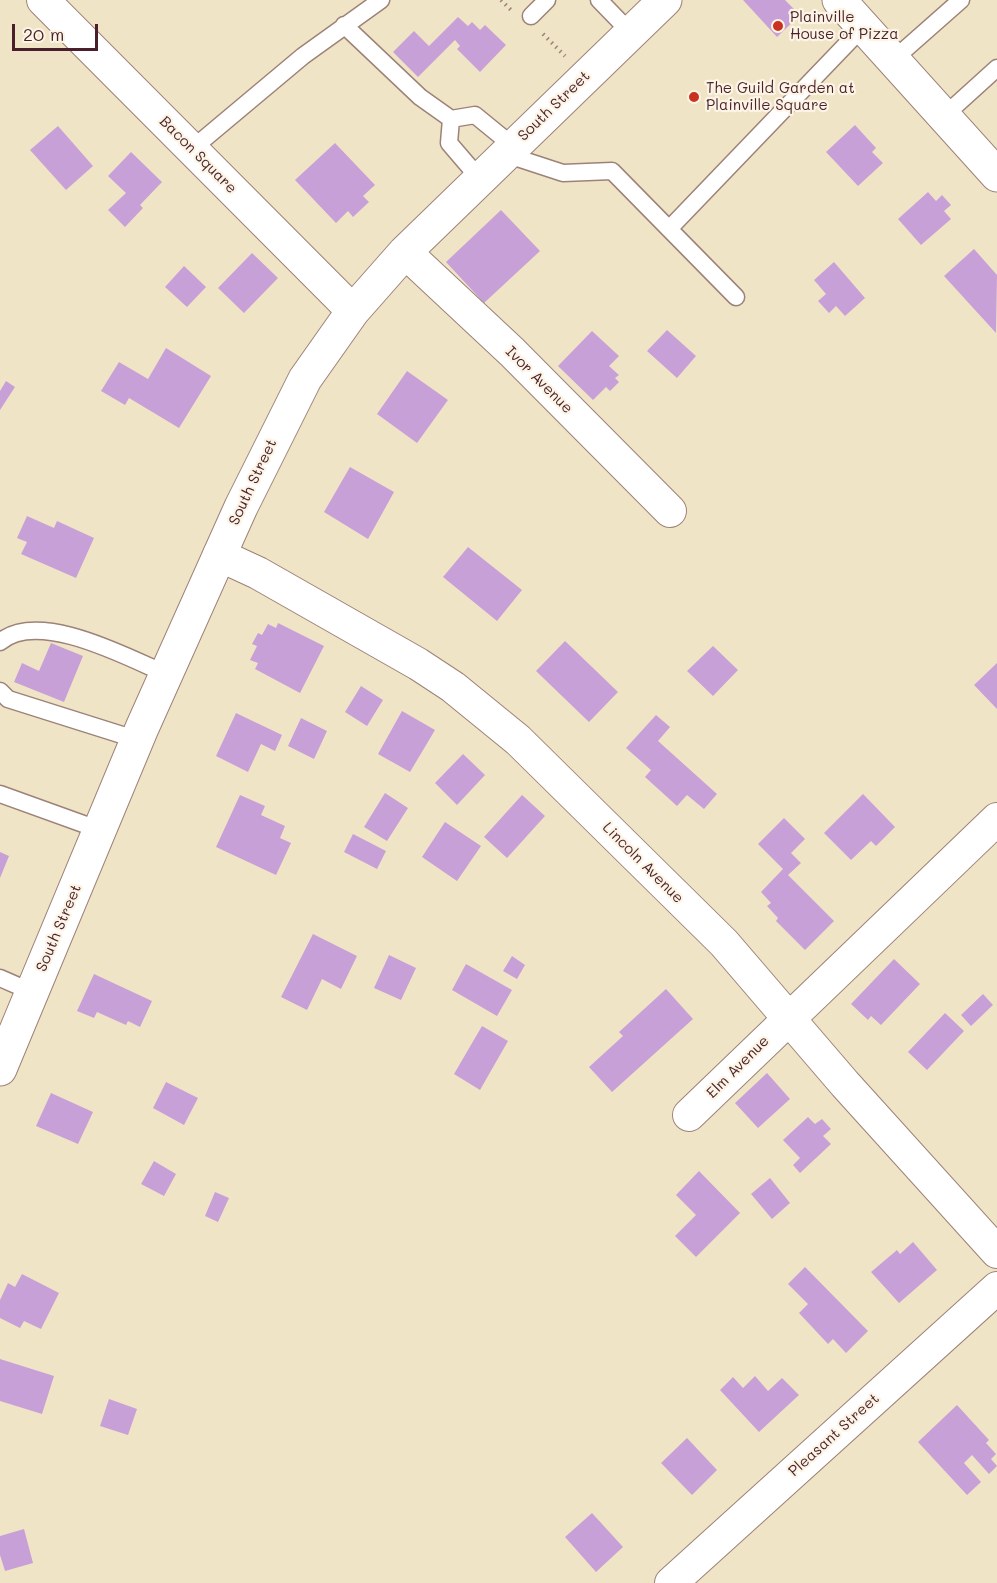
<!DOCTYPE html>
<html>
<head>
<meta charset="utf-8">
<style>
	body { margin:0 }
	#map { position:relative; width:997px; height:1583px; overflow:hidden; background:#f0e4c6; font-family:Mali,sans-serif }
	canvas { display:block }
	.scale { position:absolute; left:12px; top:24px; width:86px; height:27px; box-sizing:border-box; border:3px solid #4a1f2b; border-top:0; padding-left:8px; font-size:18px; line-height:21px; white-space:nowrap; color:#4a1f2b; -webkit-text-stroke:4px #fcf5e5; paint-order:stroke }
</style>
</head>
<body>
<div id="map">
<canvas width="997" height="1583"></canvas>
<div class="scale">20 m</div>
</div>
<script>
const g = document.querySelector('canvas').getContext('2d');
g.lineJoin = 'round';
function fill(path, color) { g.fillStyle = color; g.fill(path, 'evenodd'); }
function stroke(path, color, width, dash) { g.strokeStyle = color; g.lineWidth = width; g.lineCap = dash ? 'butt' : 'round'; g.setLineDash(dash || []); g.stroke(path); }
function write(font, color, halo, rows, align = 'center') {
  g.font = font + ' Mali,sans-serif'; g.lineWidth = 4.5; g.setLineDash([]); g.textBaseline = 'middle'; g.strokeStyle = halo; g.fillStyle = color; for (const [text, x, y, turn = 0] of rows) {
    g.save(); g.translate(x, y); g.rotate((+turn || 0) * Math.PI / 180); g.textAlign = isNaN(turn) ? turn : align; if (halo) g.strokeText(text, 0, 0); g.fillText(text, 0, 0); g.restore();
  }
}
const building = new Path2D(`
	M743,0H785L800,15L777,37Z
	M458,17L468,26L472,22L480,30L485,25L506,45L480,72L457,49L460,46L455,40L418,77L393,52L414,31L429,46Z
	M855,125L876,148L872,152L883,163L858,186L826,152Z
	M58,126L93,166L66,190L30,150Z
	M335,143L375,185L363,196L369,202L353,217L348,211L336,223L295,180Z
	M131,152L162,182L140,205L143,208L125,227L108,210L126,193L108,176Z
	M928,192L936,201L942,195L951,205L944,211L951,219L921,245L898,219Z
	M501,210L540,251L484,303L446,262Z
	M974,249L997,275L996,333L944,276Z
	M252,253L278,278L244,313L218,288Z
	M834,262L865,298L845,316L836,306L829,313L818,301L826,294L814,280Z
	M184,266L206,287L187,307L165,287Z
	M667,330L696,356L677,378L647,351Z
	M592,331L619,356L609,366L619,375L615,378L619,382L610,391L606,387L593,400L558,366Z
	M166,348L211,376L179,428L129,398L125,405L101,391L119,362L148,379Z
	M407,371L448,400L417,443L377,414Z
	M6,381L15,387L0,410V391Z
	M350,467L394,492L368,539L324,512Z
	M27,516L54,528L57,521L94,538L76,578L21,554L27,542L17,538Z
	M468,547L522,590L497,621L443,577Z
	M278,623L324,646L300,693L255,669L258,663L250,660L257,646L252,644L258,633L262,635L268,624L276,628Z
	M565,641L618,692L589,722L536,671Z
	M51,643L83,656L64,702L14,682L22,663L39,671Z
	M713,646L738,670L713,696L687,671Z
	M997,663V709L974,685Z
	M361,686L383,700L367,726L345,712Z
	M402,711L435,730L410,772L378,754Z
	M236,713L282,735L275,751L261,744L248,772L216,756Z
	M656,715L670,727L658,741L717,794L704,809L687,795L677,806L645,777L651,770L626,748Z
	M301,718L327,731L314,759L288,746Z
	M463,754L485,775L457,805L435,783Z
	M385,793L408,808L387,841L364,827Z
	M863,794L895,827L876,846L871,841L851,860L824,833Z
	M240,795L265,806L261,815L285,826L280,838L291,843L276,875L216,847Z
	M522,795L545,816L507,858L484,837Z
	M784,818L805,839L791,853L801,863L788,875L834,921L805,950L776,921L778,918L767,906L771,903L761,892L783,869L758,844Z
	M445,822L481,846L457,881L422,857Z
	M353,834L386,851L377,869L344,852Z
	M0,852L9,856L0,878Z
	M313,934L357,956L341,989L322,979L307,1010L281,997Z
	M389,955L416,968L401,1000L374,988Z
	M512,956L525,965L517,979L503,971Z
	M894,959L920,984L881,1025L871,1016L868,1020L851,1004Z
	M466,964L512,990L497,1016L452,990Z
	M94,974L152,1001L140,1027L128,1021L126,1025L97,1012L94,1018L77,1011Z
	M666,989L693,1019L612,1092L589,1067L623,1036L619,1032Z
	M983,994L993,1005L971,1026L961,1015Z
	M945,1013L964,1031L927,1070L908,1052Z
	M482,1026L508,1041L480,1090L454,1074Z
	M767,1073L790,1099L758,1128L735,1103Z
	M166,1082L198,1098L184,1125L153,1108Z
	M51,1093L93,1112L78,1144L36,1126Z
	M808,1117L815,1124L822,1119L831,1129L823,1136L831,1144L800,1173L793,1165L800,1158L783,1140Z
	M154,1161L176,1174L164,1196L141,1184Z
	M699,1171L740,1213L696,1257L675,1236L696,1215L676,1195Z
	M770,1178L790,1203L772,1219L751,1194Z
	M215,1192L229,1198L218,1222L205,1216Z
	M913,1242L937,1270L899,1303L871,1272L897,1250L900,1254Z
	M805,1267L868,1331L846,1353L833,1339L828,1344L799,1313L808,1304L788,1284Z
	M22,1274L59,1293L41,1329L24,1321L20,1328L0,1318V1300L8,1283L15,1287Z
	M0,1359L54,1376L42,1414L0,1401Z
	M755,1376L768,1391L782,1378L799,1395L759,1432L720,1390L733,1377L743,1388Z
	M109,1399L137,1409L128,1435L100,1426Z
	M957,1405L989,1440L986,1443L996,1454L991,1459L997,1466L989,1474L972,1455L964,1463L981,1482L967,1495L918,1442Z
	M687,1438L717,1470L692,1495L661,1463Z
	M592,1513L623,1547L596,1572L565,1537Z
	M24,1529L33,1563L5,1571L0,1555V1536Z`);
const path = new Path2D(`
	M501,0L511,10
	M543,34L565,56`);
const lane = new Path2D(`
	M599,0L631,33
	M531,16L547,0
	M344,25L420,97L451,119L475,115L513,146
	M893,60L961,0
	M944,116L997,68
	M451,119L449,143L479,178
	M192,149L303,56L381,0
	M505,154L563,173L612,171L736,297
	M669,229L863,27
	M0,642C38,609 127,657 166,674
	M0,691L8,699L138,740
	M0,794L100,830
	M0,978L32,992`);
const street = new Path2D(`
	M43,0L353,311
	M405,252L512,352L670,511
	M219,555L258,573L418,664L453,687L518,740L724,943L845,1084L997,1252
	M689,1115L997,819
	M671,1583L997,1288`);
const secondary = new Path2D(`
	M839,0L997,175
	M0,1069L142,728L241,507L305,379L353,311L405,252L665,0`);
const markers = [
	[778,26,6,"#c8321e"],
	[694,97,6,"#c8321e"]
];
const poiNames = [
	["Plainville",790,17],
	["House of Pizza",790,34],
	["The Guild Garden at",706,88],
	["Plainville Square",706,105]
];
const streetNames = [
	["South Street",554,106,-44],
	["Bacon Square",198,155,45],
	["Ivor Avenue",539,380,45],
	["South Street",253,482,-65],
	["Lincoln Avenue",643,863,45],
	["South Street",59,928,-67],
	["Elm Avenue",738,1067,-45],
	["Pleasant Street",834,1435,-42]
];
fill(building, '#c8a0d8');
stroke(lane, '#9d8278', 19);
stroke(street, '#9d8278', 34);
stroke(secondary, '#9d8278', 35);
stroke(path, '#9d8278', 4, [1.5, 4.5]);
stroke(lane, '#fff', 16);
stroke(street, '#fff', 32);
stroke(secondary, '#fff', 33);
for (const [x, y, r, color] of markers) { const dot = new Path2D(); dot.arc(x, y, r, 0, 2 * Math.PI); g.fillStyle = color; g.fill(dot); stroke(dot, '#fcf5e5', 2); }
write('15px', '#4a1f2b', '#fcf5e5', poiNames, 'left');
write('15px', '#4a1f2b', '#fcf5e5', streetNames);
</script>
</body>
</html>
